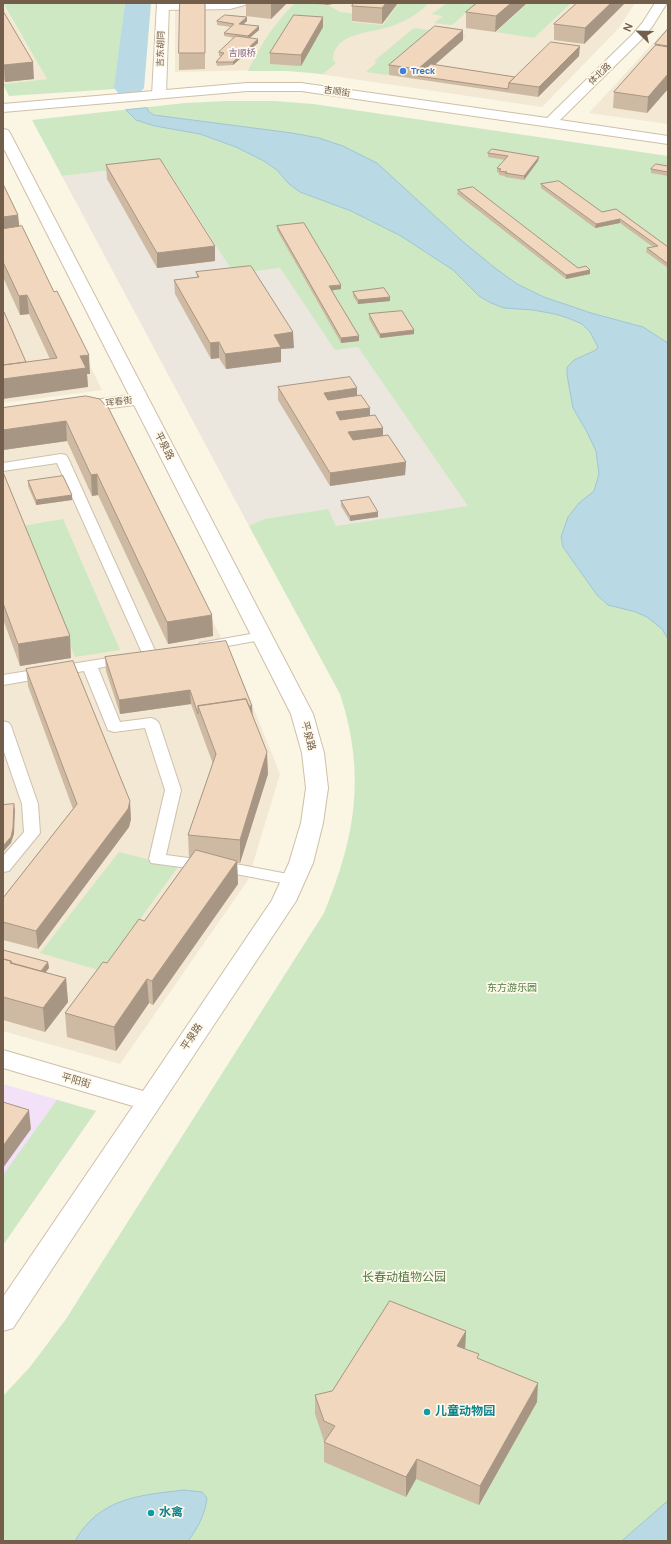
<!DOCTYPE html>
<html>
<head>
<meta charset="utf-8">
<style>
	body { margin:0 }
	#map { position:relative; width:671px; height:1544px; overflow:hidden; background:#fbf5e4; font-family:Manrope,sans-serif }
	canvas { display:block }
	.frame { position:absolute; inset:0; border:4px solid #735e4b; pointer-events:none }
	.north { position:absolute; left:619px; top:12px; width:40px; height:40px; -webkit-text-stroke:3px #fef9ea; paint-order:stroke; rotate:293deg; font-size:11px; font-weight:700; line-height:16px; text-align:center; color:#735e4b }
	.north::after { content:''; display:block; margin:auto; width:14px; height:18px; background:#735e4b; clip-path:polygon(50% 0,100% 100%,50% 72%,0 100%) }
</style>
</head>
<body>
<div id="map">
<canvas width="671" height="1544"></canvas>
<div class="frame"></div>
<div class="north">N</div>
</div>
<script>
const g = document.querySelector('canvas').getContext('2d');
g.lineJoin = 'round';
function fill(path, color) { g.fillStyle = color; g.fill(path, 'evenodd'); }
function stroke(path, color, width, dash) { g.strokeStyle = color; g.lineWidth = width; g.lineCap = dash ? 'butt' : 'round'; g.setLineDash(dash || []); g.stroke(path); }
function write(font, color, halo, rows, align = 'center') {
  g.font = font + ' Manrope,"Noto Sans SC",sans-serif'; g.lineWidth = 3.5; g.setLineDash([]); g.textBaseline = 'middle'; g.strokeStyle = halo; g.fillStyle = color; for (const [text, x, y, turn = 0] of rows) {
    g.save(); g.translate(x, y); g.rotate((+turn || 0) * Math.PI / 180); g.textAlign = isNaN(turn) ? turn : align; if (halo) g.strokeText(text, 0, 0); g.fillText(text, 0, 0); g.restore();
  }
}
const residential = new Path2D(`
	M175,3H635L619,28L542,107L306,72L262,70L175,72Z
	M3,4L47,79L3,84Z
	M668,27V124L589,113Z
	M3,188L102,390L3,403Z
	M107,411L241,677L280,774L248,880L120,1064L3,1031V426Z`);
const industrial = new Path2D(`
	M164,164L234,274L280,268L335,349L358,346L469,506L256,539L62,176Z`);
const education = new Path2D(`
	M3,1084L96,1111L3,1245Z`);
const green = new Path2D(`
	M3,3H125L115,89L9,96L3,84L47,79Z
	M295,3H314L313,4L328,5L340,12L357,14L351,22L383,25L399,3H428C420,14 402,23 389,27C370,33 333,33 333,60L336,63L323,74L288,71H248C262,43 273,25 295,3Z
	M447,3H477L452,25L434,23L443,16L432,14Z
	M528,3H571L534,38L496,32Z
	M414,28L466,35L461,39L433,35L387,75L366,72L377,62L374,61Z
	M226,101H275L313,104L668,156V1541H3V1396L30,1367L66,1319L324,913C356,836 366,774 340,694L249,526L265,519L328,509L336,526L468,506L358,347L335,350L280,268L234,274L164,164L62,176L32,120L185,103Z
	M63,519L120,650L75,657L22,526Z
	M119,852L178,867L102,971L40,953Z
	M57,1100L96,1111L3,1245V1175Z`);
const water = new Path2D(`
	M147,108L149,112L154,115L292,133L319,138L343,146L377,163L461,240L495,268L517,284L544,297L591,313L643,327L668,343V639L662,629L647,617L636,612L608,605L597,595L563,547L561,537L568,517L579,503L594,491L599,474L596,451L587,432L573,408L567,375V367L574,360L596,350L598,347L590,332L582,324L568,318L555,314L533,310L504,308L491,303L479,296L453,270L401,236L351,211L300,192L289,184L277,170L264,161L236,147L200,134L155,126L136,120L126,110Z
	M184,1490L202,1492L207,1498C205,1514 198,1528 188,1541H75C99,1498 140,1495 184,1490Z
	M668,1501V1541H622Z`);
const river = new Path2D(`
	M125,3H151L144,88L139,94L129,97L119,94L114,88Z`);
const lane = new Path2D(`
	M246,3L245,5L230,9L162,10L158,7L162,4Z
	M61,454L66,455L68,458L157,655L155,658L150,659L145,658L143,655L57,463L3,471V463Z
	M262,632L267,633L269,636L267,639L205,650L200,649L198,646L200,643L205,642Z
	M127,655L132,656L134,659L132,662L98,668L120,722L151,718L156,720L159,723L181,790L166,855L241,865L293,875L299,876L301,880L299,884L293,885L241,875L151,863L149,859L165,790L145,728L114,732L108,730L84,671L3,685V675Z
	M3,721L9,723L11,726L38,804L40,833L9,871L3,872V856L24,832L22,804L3,749Z`);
const street = new Path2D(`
	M157,3H169L166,95L164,98H154L152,95Z`);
const secondary = new Path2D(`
	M655,3H667L652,27L641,40L560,120L668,136V144L301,91H247L3,112V104L247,83H301L547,118L633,34L643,22Z
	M3,129L8,130L10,133L313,714L324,753L328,788L323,823L313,863L296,901L13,1328L3,1331V1297L133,1106L3,1068V1050L143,1091L272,900L289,863L301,823L306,788L302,753L291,714L134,405L74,413L68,412L65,408L68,404L74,403L129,395L3,147Z`);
const wall = new Path2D(`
	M246,3H287L271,19L246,16Z
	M314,3H339L326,5L314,4Z
	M398,3L382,24L352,21V6Z
	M477,3H527L495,32L466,28V12Z
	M577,3H625L584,44L554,40V24Z
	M3,11L34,79L5,82L3,77Z
	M205,17V69L179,70V53Z
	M247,17V21L243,25L259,30L250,38L258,43L233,65L217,66L216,62L221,56H219V52L235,38L224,36V33L231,27L217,25V21Z
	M323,17V27L301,66L270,64V53Z
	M668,29V89L647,113L613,108L614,92L655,46V44Z
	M463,40L434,65L515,77L579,56L538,97L389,75V65Z
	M488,153L539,157L538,161L524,180L505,177V176L499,175V173L497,172V168L505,160L488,157Z
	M106,165L215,246V261L157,268L107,179Z
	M668,166V176L651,173V169Z
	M3,184L18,215L19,227L90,374H87L88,387L26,362L50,359L29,314L20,315L3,277Z
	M541,184L602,212L616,209L668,247V268L646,252L647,248L653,247L620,223L595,228L541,188Z
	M458,190L578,268L590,274L566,279L457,194Z
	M277,226L341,289L332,290L359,341L341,343L277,230Z
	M196,272L294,348L281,349V362L226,369L219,358L211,359L175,294L174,280L197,277Z
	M353,292L390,301L358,304L353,296Z
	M369,314L414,330V334L380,338L369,319Z
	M278,387L357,388V396L370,416L383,435L406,462L405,475L330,486L278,400Z
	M86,396L212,615L213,636L168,644L98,495L92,496L67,441L3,450V408Z
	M3,472L71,658L20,666L3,619Z
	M28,481L72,495V500L36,505L28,486Z
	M341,501L378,517L350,521L341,506Z
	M105,657L253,715L268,774L240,863H237L238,884L153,1005L149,1003L116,1051L67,1037L65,1013L107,963L144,921L190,858H189L188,835L213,764L191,704L120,714L106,671Z
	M26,669L131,819L129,827L38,949L3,940V898L73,809L28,686Z
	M3,950L48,962L49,968L45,972L66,978L68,1002L45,1032L3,1020Z
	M466,1331L465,1349L537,1402L479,1505L416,1479L406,1497L324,1462V1442H325L324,1441L315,1414V1395L332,1391Z`);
const shadedWall = new Path2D(`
	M271,3H287L271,19Z
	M326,3H339L326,5Z
	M386,3H398L382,24V8Z
	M511,3H527L495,32L496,16Z
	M611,3H625L584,44L585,28Z
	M247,17V21L239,28V24Z
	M323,17V27L301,66V55Z
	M259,26V30L248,39V36Z
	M463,30V40L422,76H418V80V69Z
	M258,39V43L233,65V62Z
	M580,46L579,56L538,97L539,87Z
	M33,62L34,79L5,82L4,65Z
	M668,74V89L647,113L648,97Z
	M539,157L538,161L524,180V176Z
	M18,215L20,234L3,236V217Z
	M620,219V223L595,228L596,224Z
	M215,246V261L157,268V253Z
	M590,270V274L566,279V275Z
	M341,285V289L329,291V286Z
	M27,295L29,314L20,315L19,296Z
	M390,297V301L358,304V300Z
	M414,330V334L380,338V334Z
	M293,332L294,348L281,349V362L226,369L225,354L274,335Z
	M359,336V341L341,343V338Z
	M219,342V358L211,359L210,343Z
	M89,355L90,374H87L88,387L3,399V379L80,356Z
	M357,388V401L324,406V393Z
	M370,408V420L336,425V412Z
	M66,421L67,441L3,450V430Z
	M383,428V440L348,445V432Z
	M406,462L405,475L330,486V473Z
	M97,474L98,495L92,496L91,475Z
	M72,495V500L36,505V500Z
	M378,512V517L350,521V516Z
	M212,615L213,636L168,644L167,622Z
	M70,636L71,658L20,666L18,644Z
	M190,690L191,704L120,714L119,700Z
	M252,706L253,720L201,713Z
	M267,752L268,774L240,863V840Z
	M130,801L131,819L129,827L38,949L36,931Z
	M14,804L15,810L14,834L11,843L3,852V846Z
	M237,861L238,884L153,1005L152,981Z
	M48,962L49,968L33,988V983Z
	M66,978L68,1002L45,1032L43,1008Z
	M147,979L149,1003L116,1051L114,1027Z
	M29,1110L31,1129L3,1168V1146Z
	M466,1331L465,1351L457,1346Z
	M538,1383L537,1402L479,1505L480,1486Z
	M417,1459L416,1479L406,1497V1477Z`);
const building = new Path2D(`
	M180,3H205V53H179Z
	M354,3H386L382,8L352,6Z
	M477,3H511L496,16L466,12Z
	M577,3H611L585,28L554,24Z
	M3,11L33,62L4,65L3,63Z
	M225,15L247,17L239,24L259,26L248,36L224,33L234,24L217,21Z
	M294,15L323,17L301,55L270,53Z
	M435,26L463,30L418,69L389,65Z
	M668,29V46L655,44Z
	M236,36L258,39L233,62H216L224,53L219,52Z
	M551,42L580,46L539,87L509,83Z
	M656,45L668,47V74L648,97L614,92Z
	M431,64L515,77L509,83L508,89L418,76Z
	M492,149L539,157L524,176L505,173L507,172L499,171L501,169L497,168L508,156L488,153Z
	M160,159L215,246L157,253L106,165Z
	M656,164L668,166V172L651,169Z
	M559,181L602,212L616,209L668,247V264L647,248L658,246L620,219L596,224L541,184Z
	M3,184L18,215L3,217Z
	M473,187L578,268L586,266L590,270L566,275L458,190Z
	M304,223L341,285L329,286L359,336L341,338L277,226Z
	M22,226L54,292L57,291L89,355L80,356L86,368L3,379V365L57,358L27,295L19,296L3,262V229Z
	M251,266L293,332L274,335L281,347L225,354L219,342L210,343L174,280L199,277L196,272Z
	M384,288L390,297L358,300L353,292Z
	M402,311L414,330L380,334L369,314Z
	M3,312H4L26,362L3,365Z
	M350,377L357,388L324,393L328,400L361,395L370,408L336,412L340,420L375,415L383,428L348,432L353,440L388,435L406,462L330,473L278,387Z
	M86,396L100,399L105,405H107L212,615L167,622L97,474L91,475L66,421L3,430V408Z
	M3,472L70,636L18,644L3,603Z
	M63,476L72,495L36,500L28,481Z
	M369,497L378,512L350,516L341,501Z
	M226,641L252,706H249L246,699L198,706V714L190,690L119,700L105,657Z
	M73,661L130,801L128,809L36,931L3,922V898L77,804L26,669Z
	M246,699L267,752L240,840L188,835L216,754L198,706Z
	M14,804L13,828L11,837L3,846V805Z
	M196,850L237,861L152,981L147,979L114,1027L65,1013L103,962L107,963L139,919L144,921Z
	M3,950L48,962L41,971L12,963L11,961L3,959Z
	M3,959L11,961L10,963L66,978L43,1008L3,997Z
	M3,1102L29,1110L3,1146Z
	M390,1301L466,1331L457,1346L479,1354L477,1358L538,1383L480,1486L417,1459L406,1477L324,1442L335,1426L324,1421L315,1395L332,1391Z`);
const markers = [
	[403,71,4,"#3f7fe0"],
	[427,1412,4,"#0f9aa8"],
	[151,1513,4,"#0f9aa8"]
];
const farStreetnames = [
	["吉东胡同",161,49,-88],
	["体北路",600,74,-44],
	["吉顺街",337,92,8],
	["珲春街",119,402,-7]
];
const farNeighbourhoodnames = [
	["吉顺桥",242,53]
];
const farShopnames = [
	["Treck",411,71]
];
const streetNames = [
	["平泉路",164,446,63],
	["平泉路",308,736,75],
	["平泉路",192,1037,-56],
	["平阳街",76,1081,16]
];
const parkNames = [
	["东方游乐园",512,988]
];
const nearParknames = [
	["长春动植物公园",404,1278]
];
const nearCulturenames = [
	["儿童动物园",435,1412],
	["水禽",159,1513]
];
fill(residential, '#f3e8d3');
fill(industrial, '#ebe6de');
fill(education, '#f2e1f7');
fill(green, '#cee8c3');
fill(water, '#b9d9e4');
stroke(water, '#a0c6d5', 1);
fill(river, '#b9d9e4');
stroke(lane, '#cec0ae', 2);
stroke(street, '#cec0ae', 2);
stroke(secondary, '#cfbfa9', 2);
fill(lane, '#fff');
fill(street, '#fff');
fill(secondary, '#fff');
fill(wall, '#ceb9a3');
fill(shadedWall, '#a89684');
fill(building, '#f0d7bd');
stroke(building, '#a89684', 1);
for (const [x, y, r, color] of markers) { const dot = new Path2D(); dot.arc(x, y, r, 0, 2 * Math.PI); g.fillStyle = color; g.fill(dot); stroke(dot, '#fef9ea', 1.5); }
write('9px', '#735e4b', '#fef9ea', farStreetnames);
write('9px', '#86628f', '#fef9ea', farNeighbourhoodnames);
write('bold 9px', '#366cbe', '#fef9ea', farShopnames, 'left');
write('10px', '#735e4b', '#fef9ea', streetNames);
write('10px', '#507e46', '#fef9ea', parkNames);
write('12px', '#507e46', '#fef9ea', nearParknames);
write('bold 12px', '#0d838f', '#fef9ea', nearCulturenames, 'left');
</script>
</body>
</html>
